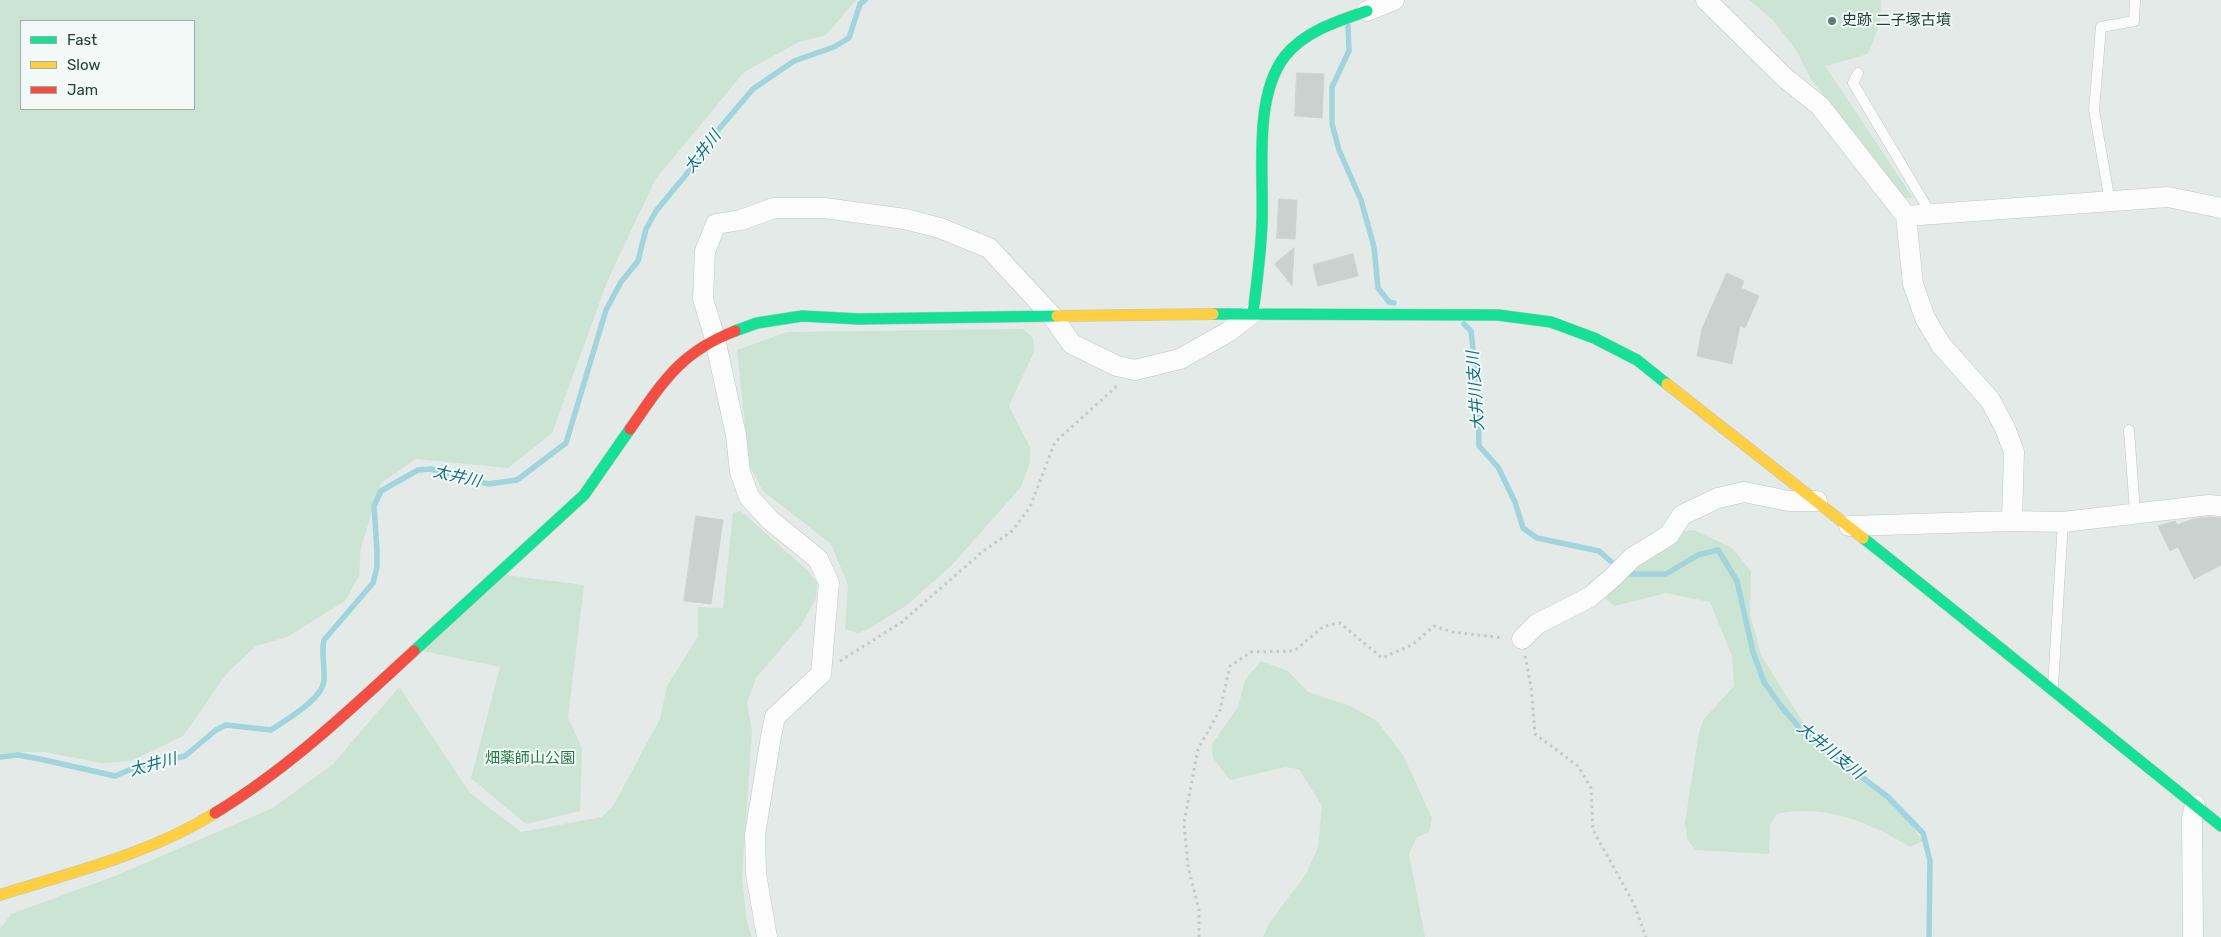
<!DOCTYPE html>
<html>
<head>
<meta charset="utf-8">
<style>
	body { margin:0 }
	#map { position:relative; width:2221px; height:937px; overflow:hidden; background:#e4eae7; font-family:Rubik,sans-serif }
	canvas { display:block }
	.legend { position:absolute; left:20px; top:20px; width:175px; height:90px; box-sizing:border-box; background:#f2f9f6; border:1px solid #9eafaa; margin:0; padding:6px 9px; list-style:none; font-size:15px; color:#204037 }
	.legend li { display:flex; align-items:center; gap:10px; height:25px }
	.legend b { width:25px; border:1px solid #9eafaa }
</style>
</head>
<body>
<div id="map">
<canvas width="2221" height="937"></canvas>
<ul class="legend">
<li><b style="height:6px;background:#16e098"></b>Fast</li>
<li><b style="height:6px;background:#ffcf43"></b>Slow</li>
<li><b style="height:6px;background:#f24e42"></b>Jam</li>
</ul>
</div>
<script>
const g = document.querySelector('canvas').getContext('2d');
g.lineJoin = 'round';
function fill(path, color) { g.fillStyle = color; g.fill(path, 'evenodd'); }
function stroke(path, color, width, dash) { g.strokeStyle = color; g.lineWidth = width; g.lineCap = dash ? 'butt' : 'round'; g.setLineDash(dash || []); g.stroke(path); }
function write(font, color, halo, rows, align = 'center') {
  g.font = font + ' Rubik,"Noto Sans JP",sans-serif'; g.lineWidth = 4; g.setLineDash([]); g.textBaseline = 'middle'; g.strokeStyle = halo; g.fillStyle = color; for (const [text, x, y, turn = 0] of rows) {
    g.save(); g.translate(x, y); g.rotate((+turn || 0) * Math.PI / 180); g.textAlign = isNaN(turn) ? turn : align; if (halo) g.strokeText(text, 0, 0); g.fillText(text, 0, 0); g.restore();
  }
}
const green = new Path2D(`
	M0,0H856L826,35L799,42L744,72L655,180L607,282L552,433L508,468L416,459L381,483L361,547L359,576L345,601L287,637L256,646L227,673L183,736L131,761L101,763L45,752L0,753ZM21,21H194V109H21Z
	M1749,0H1881L1880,23L1868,54L1825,66L1913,198H1903L1811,79L1796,50L1773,20Z
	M1023,329L1033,338L1034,352L1009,406L1030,447V462L1021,487L951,566L907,605L872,627L859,633L845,629L848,585L831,544L763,491L749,465L737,350L787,332Z
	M741,511L809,572L817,583L816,598L802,624L756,678L747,703L752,731L742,877L747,923L752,937H0V929L11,914L115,876L273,808L333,764L399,687L470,793L521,832L602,817L613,806L660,719L667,686L698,637V607L723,608L733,513Z
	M1694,530L1732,548L1751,571L1750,614L1761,655L1817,745L1890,795L1923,841L1910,847C1872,823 1823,803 1777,814L1770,825L1769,854L1696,850L1687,839L1685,823L1699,732L1704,719L1734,686L1732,656L1710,602L1666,593L1614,606L1604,597L1666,534Z
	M506,575L584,585L568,718L582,748L580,811L526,824L471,778L500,667L423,651Z
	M1261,661L1288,671L1308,692L1350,706L1377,721L1403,755L1432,818L1429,832L1417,837L1409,854L1425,937H1263L1270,922L1306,874L1318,848L1322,806L1299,769L1285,767L1230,780L1213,758L1212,744L1238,707L1245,680Z`);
const stream = new Path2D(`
	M1348,26L1349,51L1332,87V124L1339,150L1361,200L1374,247L1378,288L1389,302L1394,303
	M1464,324L1471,331L1478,393L1479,446L1498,467L1515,502L1523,528L1537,538L1599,551L1625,574H1666L1698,555L1718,550L1737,581L1753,652L1764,682L1781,706L1803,732L1888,797L1923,833L1930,861L1929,937
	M0,757L18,755L40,759L115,776L136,767L185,756L216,730L226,725L271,730C286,720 323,699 324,680C325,666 321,653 324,640L373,583L377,567V551L374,506L381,491L418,470L431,469L488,484L517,480L566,443L606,310L621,282L638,261L646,229L656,211L694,165L713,136L753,89L794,61L834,47L849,38L860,4L865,0`);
const building = new Path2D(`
	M1297,73L1324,74L1322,118L1295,116Z
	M1279,199L1297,200L1295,239L1277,238Z
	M1294,248L1292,286L1275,264Z
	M1353,254L1358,276L1318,286L1313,265Z
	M1727,273L1744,281L1741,288L1759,296L1745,328L1740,326L1732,364L1697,356L1702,329Z
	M696,516L723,520L711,604L684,601Z
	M2209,517L2221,518V565L2194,579L2178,547L2170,551L2158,526L2175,521L2177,525L2193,519Z`);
const path = new Path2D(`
	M1525,656L1531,687L1535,734L1578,766L1591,788L1593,830L1634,904L1646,937
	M840,661L902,622L982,552L1012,531L1030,507L1055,442L1118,385
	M1199,937V910L1188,866L1184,823L1198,749L1220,710L1230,666L1251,652L1294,651L1324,626L1340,623L1382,658L1412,645L1434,626L1453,632L1503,638`);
const lane = new Path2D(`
	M1858,73L1853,83L1931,214
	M2110,202L2094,110L2101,27L2134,21L2135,0
	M2129,430L2135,512
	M2053,686L2063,522`);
const street = new Path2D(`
	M1706,0L1784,77L1820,106L1906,216L1913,284L1925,318L1941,345L1990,400L2005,428L2014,452L2012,521
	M1367,11L1394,0
	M1906,216L2168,197L2221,208
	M1849,526L2012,521L2063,522L2209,505L2221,506
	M1522,639L1537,624L1590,597L1612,578L1632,558L1669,535L1682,515L1718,498L1744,492L1789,501H1817
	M767,937L756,874L755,835L771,736L775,717L821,674L829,583L818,559L770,520L749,497L740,472L736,435L715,339L703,299L705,251L716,224L741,220L774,208H824L905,219L940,228L989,248L1052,316L1072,344L1117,366L1135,370L1180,359L1228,332L1253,313
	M2193,937L2192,818L2195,805`);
const fast = new Path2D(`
	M1253,313C1257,283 1261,253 1262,222C1264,173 1253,97 1285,56C1305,31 1338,21 1367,11
	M1213,314L1498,315L1551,322L1594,338L1637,360L1667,384
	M735,331L757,323L802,316L859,319L1057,316
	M1863,538C1983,633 2101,730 2221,826
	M414,651L584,495L630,429`);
const slow = new Path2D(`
	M1057,316L1213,314
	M1667,384L1863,538
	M0,895C73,872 150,854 215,813`);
const jam = new Path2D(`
	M630,429C663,382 679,353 735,331
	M215,813C289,768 351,709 414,651`);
const markers = [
	[1832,21,5,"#657c75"]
];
const poiNames = [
	["史跡 二子塚古墳",1842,21]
];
const parkNames = [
	["畑薬師山公園",530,759]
];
const waterNames = [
	["太井川",703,152,-52],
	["大井川支川",1476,391,-94],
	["太井川",457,477,13],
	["大井川支川",1830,751,39],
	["太井川",153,765,-15]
];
fill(green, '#cce4d3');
stroke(stream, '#a1d4dc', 5.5);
fill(building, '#cbd1cf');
stroke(building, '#cdd3d0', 1);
stroke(lane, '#c1c7c4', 11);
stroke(street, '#c1c7c4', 21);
stroke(fast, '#c0c8c5', 12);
stroke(slow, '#c0c8c5', 12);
stroke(jam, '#c0c8c5', 12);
stroke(path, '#c1cac7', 3, [2.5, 4]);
stroke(lane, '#fbfcfb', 10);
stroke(street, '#fbfcfb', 20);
stroke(fast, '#16e098', 11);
stroke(slow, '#ffcf43', 11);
stroke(jam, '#f24e42', 11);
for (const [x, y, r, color] of markers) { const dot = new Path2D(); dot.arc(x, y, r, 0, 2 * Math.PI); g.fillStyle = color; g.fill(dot); stroke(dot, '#f2f9f6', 2); }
write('15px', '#204037', '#f2f9f6', poiNames, 'left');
write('15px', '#267a46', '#f2f9f6', parkNames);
write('italic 16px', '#147081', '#f2f9f6', waterNames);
</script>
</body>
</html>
